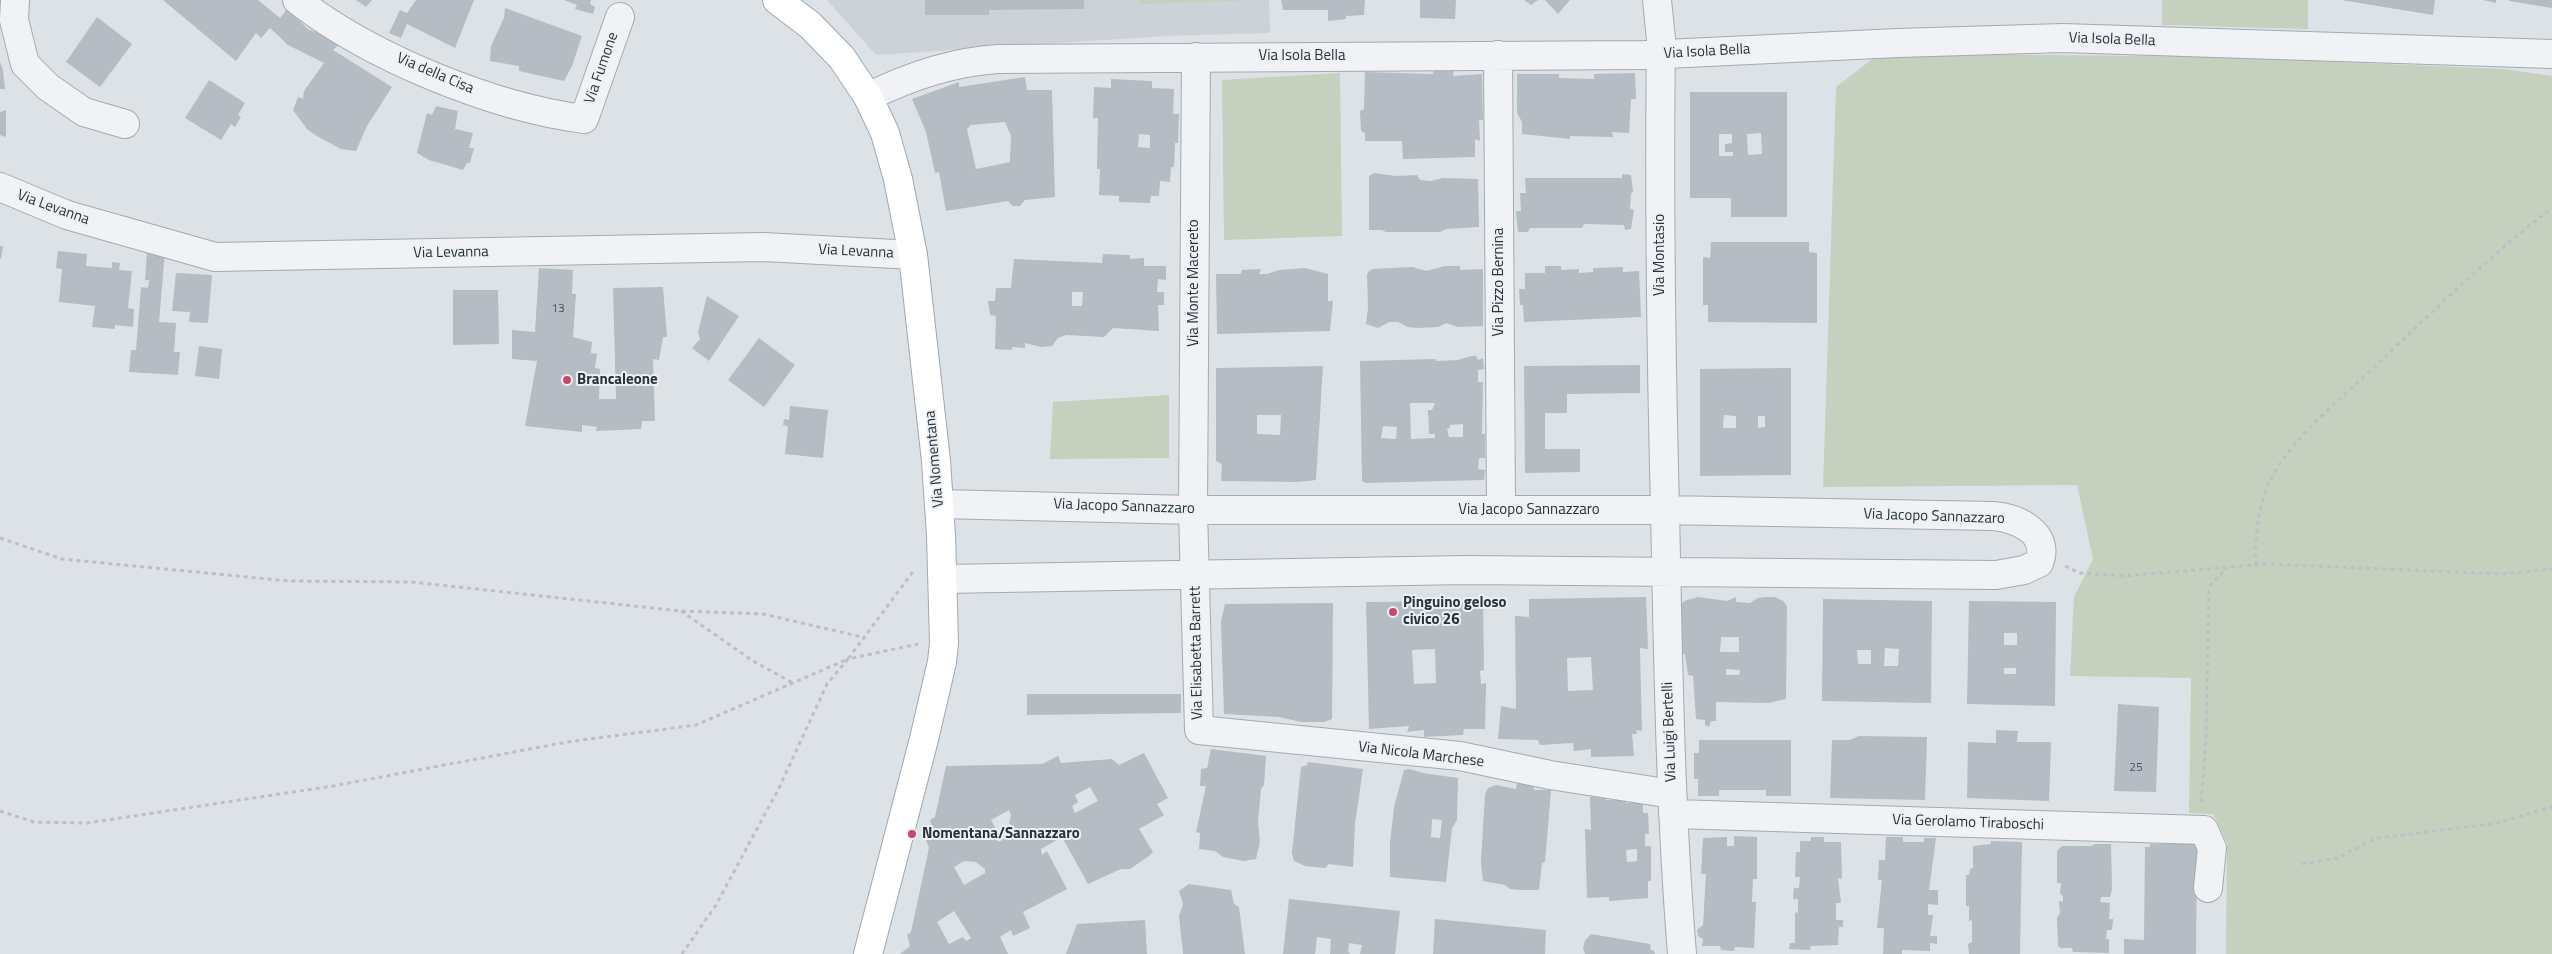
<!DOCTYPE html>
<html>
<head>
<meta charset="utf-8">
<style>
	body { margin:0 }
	canvas { display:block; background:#dde2e6 }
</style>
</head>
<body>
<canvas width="2552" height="954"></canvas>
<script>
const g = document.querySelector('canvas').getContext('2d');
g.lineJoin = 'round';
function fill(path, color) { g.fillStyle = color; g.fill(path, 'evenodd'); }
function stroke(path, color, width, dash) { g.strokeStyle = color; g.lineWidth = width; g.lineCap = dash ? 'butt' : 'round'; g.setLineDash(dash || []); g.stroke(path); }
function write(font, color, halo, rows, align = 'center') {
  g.font = font + ' "Titillium Web",sans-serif'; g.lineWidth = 4; g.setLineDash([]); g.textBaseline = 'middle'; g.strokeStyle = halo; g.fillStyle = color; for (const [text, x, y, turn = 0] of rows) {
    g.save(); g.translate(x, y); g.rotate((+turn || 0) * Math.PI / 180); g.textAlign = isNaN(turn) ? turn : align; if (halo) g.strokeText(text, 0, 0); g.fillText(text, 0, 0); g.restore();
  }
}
const built = new Path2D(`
	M827,0H1269L1270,33L1166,36L876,55Z`);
const green = new Path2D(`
	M1140,0H1261L1140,4Z
	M2162,0H2308V29L2162,25Z
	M1880,53L2221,57L2504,69L2552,76V954H2226L2227,843L2213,814L2189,813L2191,678L2070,676L2074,597L2093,559L2077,485L1823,487L1836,87Z
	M1340,73L1342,236L1224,240L1222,80Z
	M1169,395V458L1050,459L1053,402Z`);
const building = new Path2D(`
	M163,0H258L280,18L287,9L308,29L342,42L333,50L392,87L367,126L356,151L341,149L315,135L307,129L293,110L298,97L303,99L304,91L324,63L288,45L270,28L261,38L256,33L236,61Z
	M356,0H372L366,7Z
	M416,0H474L455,48L407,24L401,38L389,33L400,10L407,13Z
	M564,0H591L590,4L595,7L593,14L575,9L577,5Z
	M925,0H1084V9L989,10V15H925Z
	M1281,0H1365L1364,15L1346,16V19L1328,21V10H1283Z
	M1420,0H1456L1455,19L1420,18Z
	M1524,0H1538L1531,5Z
	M1545,0H1570L1558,14Z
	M2341,0H2435L2433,15Z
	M2483,0H2496V3Z
	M2509,0H2552V8L2509,1Z
	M505,8L582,36L572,66L564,81L519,71V66L490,61L491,46L504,18Z
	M97,17L132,44L100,87L66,62Z
	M0,62L3,70L5,89H0Z
	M1434,68H1454L1453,76L1482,74L1483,120H1479L1480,141L1475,139V157L1403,159L1402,141H1365V133L1361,131L1360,111L1364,109L1365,72L1433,74Z
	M1635,73L1636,99H1631L1629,133L1612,132L1613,137L1570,136V139L1522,134V122L1517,113V74H1559V78L1594,79V74Z
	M1025,77L1027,90H1052L1055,197L1025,200L1020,206H1013L1008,201L946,211L939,172L935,173L926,132L912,99L959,82V87ZM1005,122L1011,136L1010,162L976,169L967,129L971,125Z
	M1111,79L1152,81V88L1174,89L1173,114H1179L1178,143H1175L1174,167H1171L1170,182L1160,181L1159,196H1151L1150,203L1119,202V196L1099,195L1100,169H1097L1098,118H1093L1094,87L1111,88ZM1139,134L1150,135V148L1138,147Z
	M209,80L245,103L238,115L241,117L235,127L231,124L221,140L185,118Z
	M1690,92H1787V217H1731V198H1690ZM1761,133L1762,154L1748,155L1747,134ZM1719,134H1732V143L1725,144V152H1733V156H1719Z
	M436,106L458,111L455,129L473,133L469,148H474L470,163H467L463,170L429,160L417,153L427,113L432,115Z
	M6,110V137L0,135V112Z
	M1374,173L1396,176L1417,175L1420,180L1431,181L1443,178L1478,179L1479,227L1446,229L1440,232H1386L1382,230H1369V176Z
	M1622,174L1631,175L1633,191L1631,194L1630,209L1634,210L1631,229L1625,230L1624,225L1584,224L1582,228H1530L1528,232H1518L1516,211H1521L1520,193H1526L1525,178H1622Z
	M1711,242H1809V252L1817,253V323L1708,322V305H1703V257L1710,258Z
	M0,246H3L1,259H0Z
	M58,251L87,254L86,266L112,268V262L120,263L119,270L132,271L128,308L134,309L133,327L115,325V329L92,327L95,306L59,302L62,269L56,268Z
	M147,251L165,252L159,322L176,323L174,352H180L178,375L129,372L131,350H136L141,287L148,288L149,280H145Z
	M1103,254L1130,255V259L1144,258V266H1166V280L1158,279L1157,292H1164V305H1158L1159,331L1113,328L1104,337L1066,335L1058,338L1052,346L1041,347L1025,343V348L1012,347V350L995,349L996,316L990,315L988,301H995L996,288H1011L1014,259L1102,263ZM1072,292H1083L1082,306H1072Z
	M1445,266H1460V270L1483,269V326L1458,327L1446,323L1438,327L1417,328L1408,327L1398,322H1389L1378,328L1366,324L1368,308L1367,274L1369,271L1373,269L1412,267L1426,271Z
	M1545,266H1561V270L1579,269V273L1593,272V268L1623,267V272L1639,271L1641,317L1524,322L1523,305H1520L1519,289H1525V273H1545Z
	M539,268L573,270L572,294H576L573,337L592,342L591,353L597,354L595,368L600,369L599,399H616L613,288L663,287L667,337H663L659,360L653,359L655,421H642L641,429L596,431L597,427L582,425V432L525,426L537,361L512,359V330L535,332Z
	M1305,268L1328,274V301H1333L1330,331L1217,334L1216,274H1241L1242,270L1261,269L1259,274H1267L1279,270Z
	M176,273L212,275L208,323L189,322L190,312L172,311Z
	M453,290H498L499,344L453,345Z
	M707,296L739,316L709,361L692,348L700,339L698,332Z
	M759,338L795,365L764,407L728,380Z
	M199,346L222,349L219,379L195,376Z
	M1471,356H1476L1478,360L1483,358L1484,369L1478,370V382H1483L1482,434H1485V458H1479L1478,469L1485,470L1484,480L1366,483L1362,481L1360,361L1435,359L1437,361L1458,360ZM1410,403H1435L1432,410H1428L1429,434H1435V438L1411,439ZM1463,424V437H1449L1447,428H1450V425ZM1383,426L1397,427L1396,439L1381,438Z
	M1640,365V393L1567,394V413H1545V449H1580V472L1525,473L1524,366Z
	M1323,366L1316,480L1298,482L1221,481L1222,464L1216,461V368ZM1257,415H1281L1280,435L1257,434Z
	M1791,368V475L1700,476V369ZM1724,415L1736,416V428H1723ZM1758,416H1765V427L1758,428Z
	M790,406L828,410L823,458L785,454L788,426L783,425L784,419L789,420Z
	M1483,597L1484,670L1480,671L1481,684L1486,683L1485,729H1464L1463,735L1424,737V730L1407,732L1409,726L1369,729L1366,602L1477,601ZM1435,649L1436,683L1414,684L1412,650Z
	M1646,597L1648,649L1640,648L1642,731L1636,730L1637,734H1632L1634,756L1591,757V749L1574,751L1573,743L1540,745L1538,740L1498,739L1501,706L1516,709L1515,616L1529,617V599ZM1591,657L1593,690L1568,691L1567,658Z
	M1698,597L1727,601L1736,597V602L1750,603L1758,598L1766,597H1775L1783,601L1787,606L1786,699L1768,703L1716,702V721H1711L1709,727L1705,725V720L1696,719L1693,676L1688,675L1685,654L1680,653L1678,610L1684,601ZM1721,637H1739V652H1720ZM1726,669L1740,670L1739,675H1726Z
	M1823,599L1932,601L1931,703L1822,701ZM1885,648L1899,649L1898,666H1884ZM1857,650H1871V664H1858Z
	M1969,601L2056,602L2055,706L1967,704ZM2004,633H2017V645H2004ZM2004,668H2016V674H2004Z
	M1333,603L1332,719L1324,722H1301L1279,717L1224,714L1221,622L1225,604Z
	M1027,694H1181V713L1027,715Z
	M2118,704L2159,707L2156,792L2114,791Z
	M1996,730L2018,731L2017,742H2051L2049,801L1967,798L1968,742L1996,743Z
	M1859,736L1927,737L1925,800L1830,798L1832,740H1850Z
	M1699,740H1791V796H1766V790H1719V796H1698V779H1694V753H1699Z
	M1211,749L1266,756L1264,785L1261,789L1258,822L1260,842L1256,859L1243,861L1223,857L1215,851L1199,849L1200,833L1196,832L1206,786H1200L1201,769L1207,768Z
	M1144,753L1168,798L1157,804L1164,815L1139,829L1153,852L1149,856L1130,869H1121L1088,884L1062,837L1041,849L1042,855L1047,851L1067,889L1023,912L1030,928L1013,936L1011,930L1000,937L1008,954H900L910,946L907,935L911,932L929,848L925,838L933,831L930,820L935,817L946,766L1042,764L1058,756L1061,763L1112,759L1119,765ZM1090,787L1098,801L1075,813L1072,806L1078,802L1075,795ZM1009,810L1011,815L1009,823L1017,831L998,842L995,835L998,833L991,820ZM964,861L976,862L985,869V873L964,885L954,867ZM954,911L971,938L966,941L963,937L949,944L937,922Z
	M1308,762L1363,769L1355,824L1353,867L1329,864L1325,868L1305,866L1294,861L1292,853L1301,767L1307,765Z
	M1409,769L1423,773L1458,778L1457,820L1452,828L1446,882L1390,877V843L1394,807L1404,770ZM1432,819L1442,820L1440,838L1431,837Z
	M1517,783L1533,785L1534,790H1551L1545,862L1542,863L1539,890H1519L1510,889L1505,885L1483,881L1481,862L1485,794L1488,788L1496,785L1516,789Z
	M1590,797H1606V800H1626V803L1643,802V813H1648L1649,834H1645V846H1651V881H1648V898L1609,901V897L1587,898L1585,829L1591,830ZM1637,849V861L1627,862L1626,850Z
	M1734,836L1757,837V879H1753L1752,902H1756L1754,948L1735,947L1734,951L1721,950L1720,946H1702L1703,939L1698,936L1697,930L1703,925L1706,874H1701L1703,838L1727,837V846H1734Z
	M1811,837H1824V842H1841L1842,879L1838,878L1841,903H1836V920H1843V927H1839L1838,945L1811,946L1810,950L1789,949L1790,943H1795V912L1798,913V899H1793L1794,888H1799L1800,877H1795L1796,852H1800V841H1811Z
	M1886,837H1903V842H1924V838H1936L1929,890H1938V905L1928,904V915H1933L1930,936H1937V944L1930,943V951L1902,950V954H1883L1884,928H1877L1882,880H1878L1879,860H1885Z
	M1991,841L2022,842L2020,954H1969L1968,944L1972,942V920L1969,921V906H1966V875H1969L1970,869L1973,868V846L1991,844Z
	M2095,844H2111L2112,890L2110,897H2101L2100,902L2110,903L2109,919H2113L2112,930H2107L2106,939H2109V953L2073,952L2072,948H2061L2058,946L2057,918L2060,913L2059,901L2063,902V896L2060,894L2061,883H2057V851L2062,846H2091Z
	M2150,844H2197L2196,954H2124V939L2144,940L2145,847H2150Z
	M1189,884L1231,890L1234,904L1239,907L1245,954H1183L1179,916L1183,904L1179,891Z
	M1289,899L1400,911L1395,954H1360L1362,945L1349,943L1348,952L1351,954H1330L1331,939L1317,937L1315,954H1283Z
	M1435,919L1546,930L1545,954H1433Z
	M1145,920L1147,954H1066L1077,924Z
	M1591,934L1650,944L1651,950L1654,951L1655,954H1585L1583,948L1585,941Z`);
const path = new Path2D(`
	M0,538L62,559L289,581L412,582L681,611L763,614L862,637
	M2256,565C2254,533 2259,498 2276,470C2300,431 2339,401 2372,369C2430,314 2488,257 2552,208
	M2065,566L2080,573L2125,576L2267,564L2502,574L2552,569
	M681,611L753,661L793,683
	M2201,802L2206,741L2209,587L2226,568
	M0,811L34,822L87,823L333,786L567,742L696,725L848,659L915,569
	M2302,864L2337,858L2377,838L2493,824L2552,807
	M682,954L716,905L779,788L827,684L848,659L918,644`);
const minor = new Path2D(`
	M15,0L14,20L25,64L48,87L84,112L125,124
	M297,0C370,57 492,107 584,119L620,17
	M1657,0L1661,39C1659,195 1661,352 1665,508C1668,657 1670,806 1682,954
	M1498,55L1501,509
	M1196,57L1193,510L1199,730L1460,756L1550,775L1672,794
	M868,97C910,76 951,62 998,59L1644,55L1898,43L2063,38L2552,54
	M0,187L67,215L215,257L764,247L913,255
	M939,504L1193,510H1665L1993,516C2017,518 2051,533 2039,563L2024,570L1996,575L1467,570L943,579
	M1673,814L2204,830L2212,848L2208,888`);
const major = new Path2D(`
	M777,0L810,25L842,58L868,97L885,133L898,179L913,255L936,461L941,535L944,643L942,662L924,739L868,954`);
const markers = [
	[567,380,5,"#c4496c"],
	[1393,612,5,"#c4496c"],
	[912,834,5,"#c4496c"]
];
const numberNames = [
	["13",558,309],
	["25",2136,768]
];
const streetNames = [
	["Via Isola Bella",2112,40,2],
	["Via Isola Bella",1707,52,-3],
	["Via Isola Bella",1302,56],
	["Via Fumone",602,68,-71],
	["Via della Cisa",435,74,23],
	["Via Levanna",53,208,20],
	["Via Levanna",856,252,3],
	["Via Levanna",451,253,-1],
	["Via Montasio",1660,255,-90],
	["Via Pizzo Bernina",1499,282,-90],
	["Via Monte Macereto",1194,283,-90],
	["Via Nomentana",935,459,-95],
	["Via Jacopo Sannazzaro",1124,507,2],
	["Via Jacopo Sannazzaro",1529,510],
	["Via Jacopo Sannazzaro",1934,517,2],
	["Via Elisabetta Barrett",1197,653,-91],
	["Via Luigi Bertelli",1670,732,-92],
	["Via Nicola Marchese",1421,755,7],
	["Via Gerolamo Tiraboschi",1968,823,2]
];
const poiNames = [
	["Brancaleone",577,380],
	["Pinguino geloso",1403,603],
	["civico 26",1403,620],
	["Nomentana/Sannazzaro",922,834]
];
fill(built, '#ccd2d8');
fill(green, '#c5d0bf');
fill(building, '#b5bcc3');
stroke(minor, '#a3aab0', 30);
stroke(major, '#9ea8b1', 30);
stroke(path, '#bcc0c5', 3, [4, 4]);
stroke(minor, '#f0f2f5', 28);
stroke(major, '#fff', 28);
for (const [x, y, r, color] of markers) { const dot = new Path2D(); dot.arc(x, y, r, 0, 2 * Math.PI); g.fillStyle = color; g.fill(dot); stroke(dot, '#edf1f4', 2); }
write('12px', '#4b545e', null, numberNames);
write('15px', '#28323c', '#edf1f4', streetNames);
write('bold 15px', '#28323c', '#edf1f4', poiNames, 'left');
</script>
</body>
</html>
